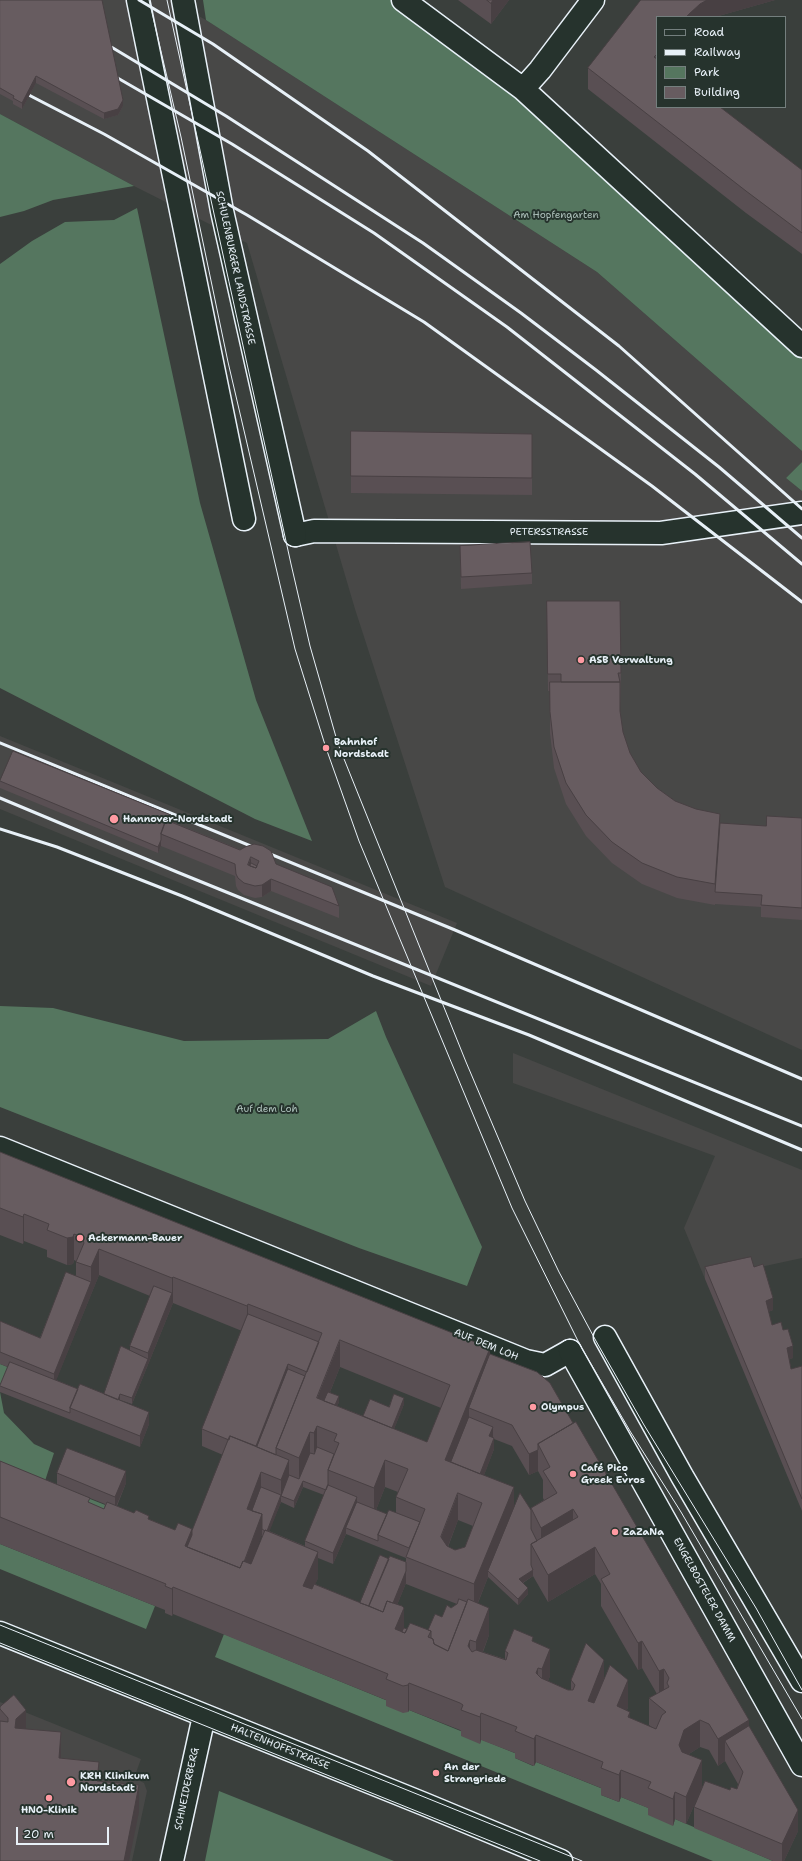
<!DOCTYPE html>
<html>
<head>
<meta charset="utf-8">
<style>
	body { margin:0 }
	#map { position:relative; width:802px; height:1861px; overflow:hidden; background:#3a3f3c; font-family:"Shantell Sans",sans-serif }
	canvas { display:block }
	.legend { position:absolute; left:656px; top:16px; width:130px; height:92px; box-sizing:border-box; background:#26332d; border:1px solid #747f7e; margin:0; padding:5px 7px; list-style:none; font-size:12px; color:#e8f1f8 }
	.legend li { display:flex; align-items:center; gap:8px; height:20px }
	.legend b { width:20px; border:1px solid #747f7e }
	.scale { position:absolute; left:16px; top:1827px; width:93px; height:18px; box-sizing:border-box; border:2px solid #e8f1f8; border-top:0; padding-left:5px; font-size:12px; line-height:14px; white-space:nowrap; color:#e8f1f8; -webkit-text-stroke:3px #26332d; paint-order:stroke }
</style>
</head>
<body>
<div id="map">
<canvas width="802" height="1861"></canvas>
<ul class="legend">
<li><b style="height:5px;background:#26332d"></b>Road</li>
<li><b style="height:5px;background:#e8f1f8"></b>Railway</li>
<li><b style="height:11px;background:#55765f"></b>Park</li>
<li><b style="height:11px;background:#675c60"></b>Building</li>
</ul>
<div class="scale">20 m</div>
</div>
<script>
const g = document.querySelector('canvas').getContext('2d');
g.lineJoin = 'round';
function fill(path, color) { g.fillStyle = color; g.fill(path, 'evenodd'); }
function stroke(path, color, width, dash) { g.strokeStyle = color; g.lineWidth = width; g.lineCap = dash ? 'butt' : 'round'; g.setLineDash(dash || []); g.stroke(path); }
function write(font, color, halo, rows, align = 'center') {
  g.font = font + ' "Shantell Sans",sans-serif'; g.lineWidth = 4; g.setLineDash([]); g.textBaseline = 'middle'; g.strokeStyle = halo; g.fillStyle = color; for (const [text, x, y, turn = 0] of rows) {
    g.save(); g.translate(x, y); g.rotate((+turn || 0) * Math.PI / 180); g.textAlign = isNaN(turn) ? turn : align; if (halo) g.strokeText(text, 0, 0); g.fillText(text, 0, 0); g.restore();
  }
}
const built = new Path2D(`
	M0,0H169L206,20L597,272L802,451V462L786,478L802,491V1050L445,887L355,609L247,243L134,186L0,114Z
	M0,736L457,923L431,986L0,809Z
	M513,1053L802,1170V1258L705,1279L684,1228L715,1156L513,1083Z
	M0,1702L141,1759L134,1778L144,1783L147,1791L132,1861H0Z`);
const green = new Path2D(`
	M203,0H403L523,89L802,346V451L597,272L206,20Z
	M0,114L134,186L53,200L24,211L0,217Z
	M137,208L200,503L256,700L312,841L255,819L0,688V264L32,241L65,222L114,220Z
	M802,462V491L786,478Z
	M0,1006L53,1008L184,1041L328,1039L376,1011L386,1037L482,1247L467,1286L359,1248L0,1107Z
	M0,1364L10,1368L0,1392L4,1413L34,1444L54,1453L45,1481L183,1536L0,1489Z
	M0,1544L155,1606L146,1629L0,1569Z
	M224,1634L388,1701L408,1712L409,1710L517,1754L515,1758L533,1766L536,1762L603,1789L601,1795L619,1802L621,1797L651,1809L673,1825L675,1819L773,1861H713L215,1657Z
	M219,1791L394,1861H205Z`);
const minor = new Path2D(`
	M403,0L523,89L802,346
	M523,89L540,70L593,0
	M295,535L314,531L661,533L802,513
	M0,1148L526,1361L545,1365L570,1351
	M0,1633L424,1804L561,1861
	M172,1861L204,1716`);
const major = new Path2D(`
	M138,0L244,519
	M183,0L222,211L295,535
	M605,1337L682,1476L802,1681
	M570,1351L802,1765`);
const tram = new Path2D(`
	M149,0L181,137L228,362L295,649L326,748L359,841L512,1208L580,1345L630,1431L681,1512L802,1719
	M167,0L291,564L310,646L338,744L466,1062L525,1201L559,1272L596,1341L644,1425L756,1608L802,1690
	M0,1625L582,1861
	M0,1643L540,1861`);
const rail = new Path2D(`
	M139,0L213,44L368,151L619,346L802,509
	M103,42L226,116L423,243L521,313L596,370L719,467L802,538
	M109,73L232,144L374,233L507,327L695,474L802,564
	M0,80L104,134L247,215L424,322L652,486L802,602
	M0,743L455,930L802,1079
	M0,798L177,872L802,1126
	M0,829L57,847L182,896L373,976L529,1035L802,1150`);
const wall = new Path2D(`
	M0,0L123,106L118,115L104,119L36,83L22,109L13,104V101L0,94Z
	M458,0H509L491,24Z
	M641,0H775L715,17H657V107L802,170V254L746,213L588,89V68Z
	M351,431L532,434V495L351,493Z
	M460,546L532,573V584L461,589Z
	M547,601L621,673L620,711L623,732L630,753L641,772L657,788L675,801L720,823L766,826L802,818V920L761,917V907L715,904V905L677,898L642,884L612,863L586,836L566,804L554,768L550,733V691H548Z
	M0,781L171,821H170L276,864L339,906V918L271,891L262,897L255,898L244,895L238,890L236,886L235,876L161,846L158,853L0,788Z
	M0,1152L490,1354L749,1726L798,1831L784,1861H773L694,1828V1807L730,1790L737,1789L738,1784L725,1761L718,1766L709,1750L700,1747L689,1754L702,1787L686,1824L675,1819L673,1826L648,1815V1808L621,1797L619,1802L601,1795V1788L536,1762L534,1766L515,1758V1753L481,1740L480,1744L461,1736V1731L460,1730L409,1710L408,1712L403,1713L386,1706V1700L173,1614L172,1616L165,1613V1610L0,1544V1461L57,1485V1473L126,1483L117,1506L175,1530L192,1531L223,1455L202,1446V1429L242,1331L173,1303L132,1404L120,1400L149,1424L140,1447L0,1392V1386L8,1367L0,1364V1321L40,1338L76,1276V1261L74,1260L73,1264L67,1265L47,1257V1250L24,1241L23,1244L0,1235ZM99,1275L150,1296L130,1346V1351L104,1394L78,1389L56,1380ZM340,1367L441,1408L427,1442L394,1429L404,1404L389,1407L363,1416L337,1406L339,1402L330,1392ZM494,1439L512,1446L529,1475L538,1471L543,1480V1498L544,1500L531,1508V1510L514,1508L484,1475L494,1449ZM303,1487L324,1495L305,1541V1546L269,1531L281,1502L294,1508ZM385,1487L398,1492L396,1497V1512L387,1514L376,1510ZM72,1491L105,1504L104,1509L90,1503ZM458,1520L473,1526L465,1547L455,1550L448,1547ZM346,1534L406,1558V1562L389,1559L360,1603L315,1584L318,1578V1558L333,1564ZM261,1536H263L252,1561ZM595,1574L601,1584V1606L638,1670L642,1668L657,1694L649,1698V1725L653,1728L630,1718L627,1710L628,1707L604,1679L571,1680V1690H568L548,1681L550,1676L533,1642L505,1651V1659L483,1652L489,1635L478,1603L488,1577L518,1605L528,1594L523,1583L533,1576L548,1602ZM406,1583V1584L457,1604L451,1608L428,1630L407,1629L404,1628L397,1605Z
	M705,1267H754L773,1310L768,1312L772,1325L783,1330L793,1358L789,1359L791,1369L802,1366V1511L705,1279Z
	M0,1707L61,1758L99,1781L139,1812L0,1861Z`);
const shadedWall = new Path2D(`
	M493,0H509L491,24V3Z
	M707,0H775L715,17H686L689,14L700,4Z
	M36,76V83L22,109V103Z
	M123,100V106L118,115L104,119V113Z
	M171,815V821L165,836L163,835Z
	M161,840V846L158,853V847Z
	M251,857V869L248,865Z
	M271,879V891L262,897V885Z
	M24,1214V1241L23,1244V1217Z
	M74,1234V1260L73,1264L67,1265V1238Z
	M99,1249V1275L54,1386V1374L91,1282V1267Z
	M173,1277V1303L132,1404V1398L148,1359V1353L172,1293V1278Z
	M773,1298V1310L766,1313V1301Z
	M248,1304V1331L247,1333V1306Z
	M340,1340V1367L319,1419L317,1398Z
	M793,1346V1358L787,1360V1348Z
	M490,1348V1375L469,1408V1428L449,1477L445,1460Z
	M288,1364V1381L254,1455V1450Z
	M120,1394V1400L117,1408V1401Z
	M339,1396V1402L327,1429V1423Z
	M404,1398V1404L385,1452V1446Z
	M149,1412V1424L140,1447V1436Z
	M317,1426V1453L314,1460V1433Z
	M493,1427V1439L489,1436Z
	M310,1432V1459L299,1485V1458Z
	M494,1438V1449L475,1499V1487Z
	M538,1450V1471L529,1475V1454Z
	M289,1460V1481L281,1496V1480Z
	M385,1460V1487L374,1515V1488Z
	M126,1471V1483L115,1509V1497Z
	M261,1472V1493L249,1524L247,1509Z
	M303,1481V1487L294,1508V1501Z
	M514,1487V1514L488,1571V1577L455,1660L474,1605V1584Z
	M458,1493V1520L441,1564V1537Z
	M281,1496V1502L267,1538V1531Z
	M357,1497V1509L346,1528V1534L333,1564V1553Z
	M573,1509V1536L541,1555V1528Z
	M262,1514V1535L240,1595V1574Z
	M192,1529V1555L185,1546Z
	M595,1547V1574L548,1602V1575Z
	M318,1552V1578L303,1613V1586Z
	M533,1570V1576L519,1585V1579Z
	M406,1571V1583L388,1627V1615Z
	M173,1587V1614L172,1616V1589Z
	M528,1588V1594L518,1605V1599Z
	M404,1608V1634L395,1629Z
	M489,1608V1635L476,1669V1642Z
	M470,1640V1667L468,1646Z
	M642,1641V1668L638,1670V1643Z
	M550,1649V1676L542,1696V1669Z
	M604,1660V1687L588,1728V1701Z
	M538,1668V1695L536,1673Z
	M664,1669V1696L659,1698V1671Z
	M628,1680V1707L617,1733V1706Z
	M409,1683V1710L408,1712V1685Z
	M26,1710V1737L15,1728L16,1719Z
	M630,1712V1739L628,1717Z
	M481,1713V1740L480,1744V1717Z
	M700,1720V1747L684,1757L679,1745L684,1730Z
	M749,1720V1747L725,1741V1761L718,1766V1739Z
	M61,1732V1759L59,1758Z
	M536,1735V1762L534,1766V1739Z
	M702,1760V1787L686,1824V1797Z
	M99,1762V1789L97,1781Z
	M621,1770V1797L619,1802V1775Z
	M139,1785V1812L129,1861H124Z
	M675,1792V1819L673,1826V1799Z
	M798,1810V1831L784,1861H782V1844Z`);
const building = new Path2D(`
	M0,0H102L123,100L118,109L104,113L36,76L22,103L13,98L14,96L0,88Z
	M487,0H493L491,3Z
	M641,0H707L700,4L689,14L686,17H657V54L654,57L657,59V107H720L802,170V233L746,191L588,68Z
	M351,431L532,434V478L351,476Z
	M530,542L532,573L461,577L460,546Z
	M547,601H620L621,673H618L620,682H561V674H548Z
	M550,682H620V711L623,732L630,753L641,772L657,788L675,801L696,809L720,814L715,884L677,877L642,863L612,842L586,815L566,783L554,747L550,712Z
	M13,751L171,815L168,821L166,820L161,834V840L158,847L0,781Z
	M767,816L802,818V908L761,905L762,895L715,892L720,823L766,826Z
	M166,820L240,850L245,847L254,844L263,846L271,851L276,864L332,887L339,906L271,879L262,885L255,886L244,883L238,878L236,874L235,864L161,834ZM251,857L259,861L256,868L248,865Z
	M251,863L257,866L256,868L250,866Z
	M0,1152L490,1348L445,1460L514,1487L474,1584L406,1557L425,1509L396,1497L408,1469L385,1460L374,1488L328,1470L339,1443L334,1441L337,1434L317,1426L314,1433L310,1432L299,1458L276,1448L322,1333L248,1304L247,1306L173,1277L172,1278L99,1249L91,1267L76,1262L84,1243L82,1237L74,1234L73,1237L67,1238L47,1230L49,1224L24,1214L23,1217L0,1208ZM340,1340L450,1385L427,1442L317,1398ZM458,1493L482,1503L465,1547L455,1550L447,1546L441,1537Z
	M751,1257L754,1267L763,1264L773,1298L766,1301L772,1325L781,1322L783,1330L788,1329L793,1346L787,1348L791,1369L802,1366V1499L705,1267Z
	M66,1272L91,1282L54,1374L0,1352V1321L40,1338Z
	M154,1286L172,1293L148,1353L130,1346Z
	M248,1314L319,1342L307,1372L288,1364L256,1446L230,1436L229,1440L202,1429Z
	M121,1346L148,1359L132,1398L120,1394L118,1400L104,1394Z
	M490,1354L537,1372L550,1383L573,1423L538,1444V1450L529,1454L512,1425L469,1408Z
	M10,1362L78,1389L70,1408V1413L0,1386Z
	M288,1369L305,1376L276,1448V1455L257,1447Z
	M80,1384L149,1412L140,1436L70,1408Z
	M328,1392L339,1396L335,1405L324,1401Z
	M394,1394L404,1398L392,1428L363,1416L370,1399L389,1407Z
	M469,1417L493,1427L489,1436L494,1438L480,1474L451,1462Z
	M576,1422L749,1720L718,1739L709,1724L700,1720L684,1730L679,1745L682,1752L702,1760L686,1797L675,1792L673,1799L648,1788L651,1782L621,1770L619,1775L601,1768L603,1762L536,1735L534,1739L515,1731L517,1727L481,1713L480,1717L461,1710L463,1705L460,1703L409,1683L408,1685L403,1686L386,1679L388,1674L173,1587L172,1589L165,1586L166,1584L0,1517V1461L90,1498L88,1502L104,1509L107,1502L134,1513L136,1510L149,1516L148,1519L175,1530L178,1523L192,1529L185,1546L240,1568L243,1561L251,1564L265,1530L318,1552L303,1586L312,1589L314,1584L383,1612L387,1601L402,1606L404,1608L395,1629L405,1633L410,1623L431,1631L428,1637L433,1639L434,1644L448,1651L468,1599L489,1608L476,1642L470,1640L468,1646L472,1652L476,1650L506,1660L508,1653L505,1651L514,1629L533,1637L532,1641L550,1649L542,1669L538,1668L536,1673L541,1678L568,1690H573L575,1685L571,1680L586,1643L604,1660L588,1701L594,1703L610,1665L628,1680L617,1706L630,1712L628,1717L656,1729L662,1715L666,1712L649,1698L669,1687L667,1683L669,1678L664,1669L659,1671L642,1641L638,1643L601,1579L610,1574L595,1547L548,1575L531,1544L578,1517L573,1509L541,1528L531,1508L557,1493L543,1471L550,1467L538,1444Z
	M230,1436L289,1460L281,1480L261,1472L247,1509L262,1514L244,1562L243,1561L240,1568L187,1547L192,1535V1531Z
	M317,1447L334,1454L328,1470V1485L326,1490L303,1481L294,1501L281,1496L289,1475L299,1479L310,1453L314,1454Z
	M67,1448L126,1471L115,1497L57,1473Z
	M328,1485L357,1497L333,1553L305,1541Z
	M261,1487L281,1495L267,1531L265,1530V1531L262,1529V1514L252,1511Z
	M520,1493L531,1510V1529L537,1541L531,1544V1565L533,1570L519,1579L528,1588L518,1599L488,1571Z
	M357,1502L387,1514L378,1535V1541L346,1528Z
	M389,1510L420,1522L409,1548L378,1535Z
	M380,1555L389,1559L369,1606L360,1603Z
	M390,1556L406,1562V1571L393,1603L387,1601L383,1612L369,1606Z
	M459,1599L467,1602L448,1651L434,1644L433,1639L431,1638V1631L428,1630L435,1614L442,1617L447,1605L451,1608L457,1604Z
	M404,1628L407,1629L405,1633L402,1632Z
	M14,1695L26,1710L16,1719L15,1728L61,1732L59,1758L99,1762L97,1781L139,1785L124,1861H0V1721L8,1722V1718L0,1709V1707Z
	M749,1726L798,1810L782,1844L694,1807L705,1781L730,1790L731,1787L737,1789L743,1772L725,1741Z`);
const markers = [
	[581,660,4,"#ff9aa2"],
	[326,748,4,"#ff9aa2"],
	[114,819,5,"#ff9aa2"],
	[80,1238,4,"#ff9aa2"],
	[533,1407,4,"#ff9aa2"],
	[573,1474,4,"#ff9aa2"],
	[615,1532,4,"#ff9aa2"],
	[436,1773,4,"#ff9aa2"],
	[71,1782,5,"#ff9aa2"],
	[49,1798,4,"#ff9aa2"]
];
const parkNames = [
	["Am Hopfengarten",556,215],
	["Auf dem Loh",267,1109]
];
const streetNames = [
	["SCHULENBURGER LANDSTRASSE",235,268,78],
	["PETERSSTRASSE",549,532],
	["AUF DEM LOH",486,1345,22],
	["ENGELBOSTELER DAMM",704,1590,61],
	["HALTENHOFFSTRASSE",280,1747,22],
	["SCHNEIDERBERG",187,1789,-78]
];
const poiNames = [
	["ASB Verwaltung",589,660],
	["Bahnhof",334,742],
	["Nordstadt",334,754],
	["Hannover-Nordstadt",123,819],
	["Ackermann-Bauer",88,1238],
	["Olympus",541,1407],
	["Café Pico",581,1468],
	["Greek Evros",581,1480],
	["ZaZaNa",623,1532],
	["An der",444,1767],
	["Strangriede",444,1779],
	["KRH Klinikum",80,1776],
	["Nordstadt",80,1788],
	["HNO-Klinik",49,1810,"center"]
];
fill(built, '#484847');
fill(green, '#55765f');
stroke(minor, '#e8f1f8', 25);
stroke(major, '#e8f1f8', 25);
stroke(minor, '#26332d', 22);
stroke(major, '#26332d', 22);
stroke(tram, '#e8f1f8', 1);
stroke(rail, '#e8f1f8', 3);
fill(wall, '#594f53');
fill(shadedWall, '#484043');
fill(building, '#675c60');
stroke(building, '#484043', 1);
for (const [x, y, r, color] of markers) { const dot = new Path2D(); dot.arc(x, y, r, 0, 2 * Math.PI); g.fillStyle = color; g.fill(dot); stroke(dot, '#26332d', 1.5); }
write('10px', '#adc0bb', '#26332d', parkNames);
write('10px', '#e8f1f8', '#26332d', streetNames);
write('bold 10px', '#e8f1f8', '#26332d', poiNames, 'left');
</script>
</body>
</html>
